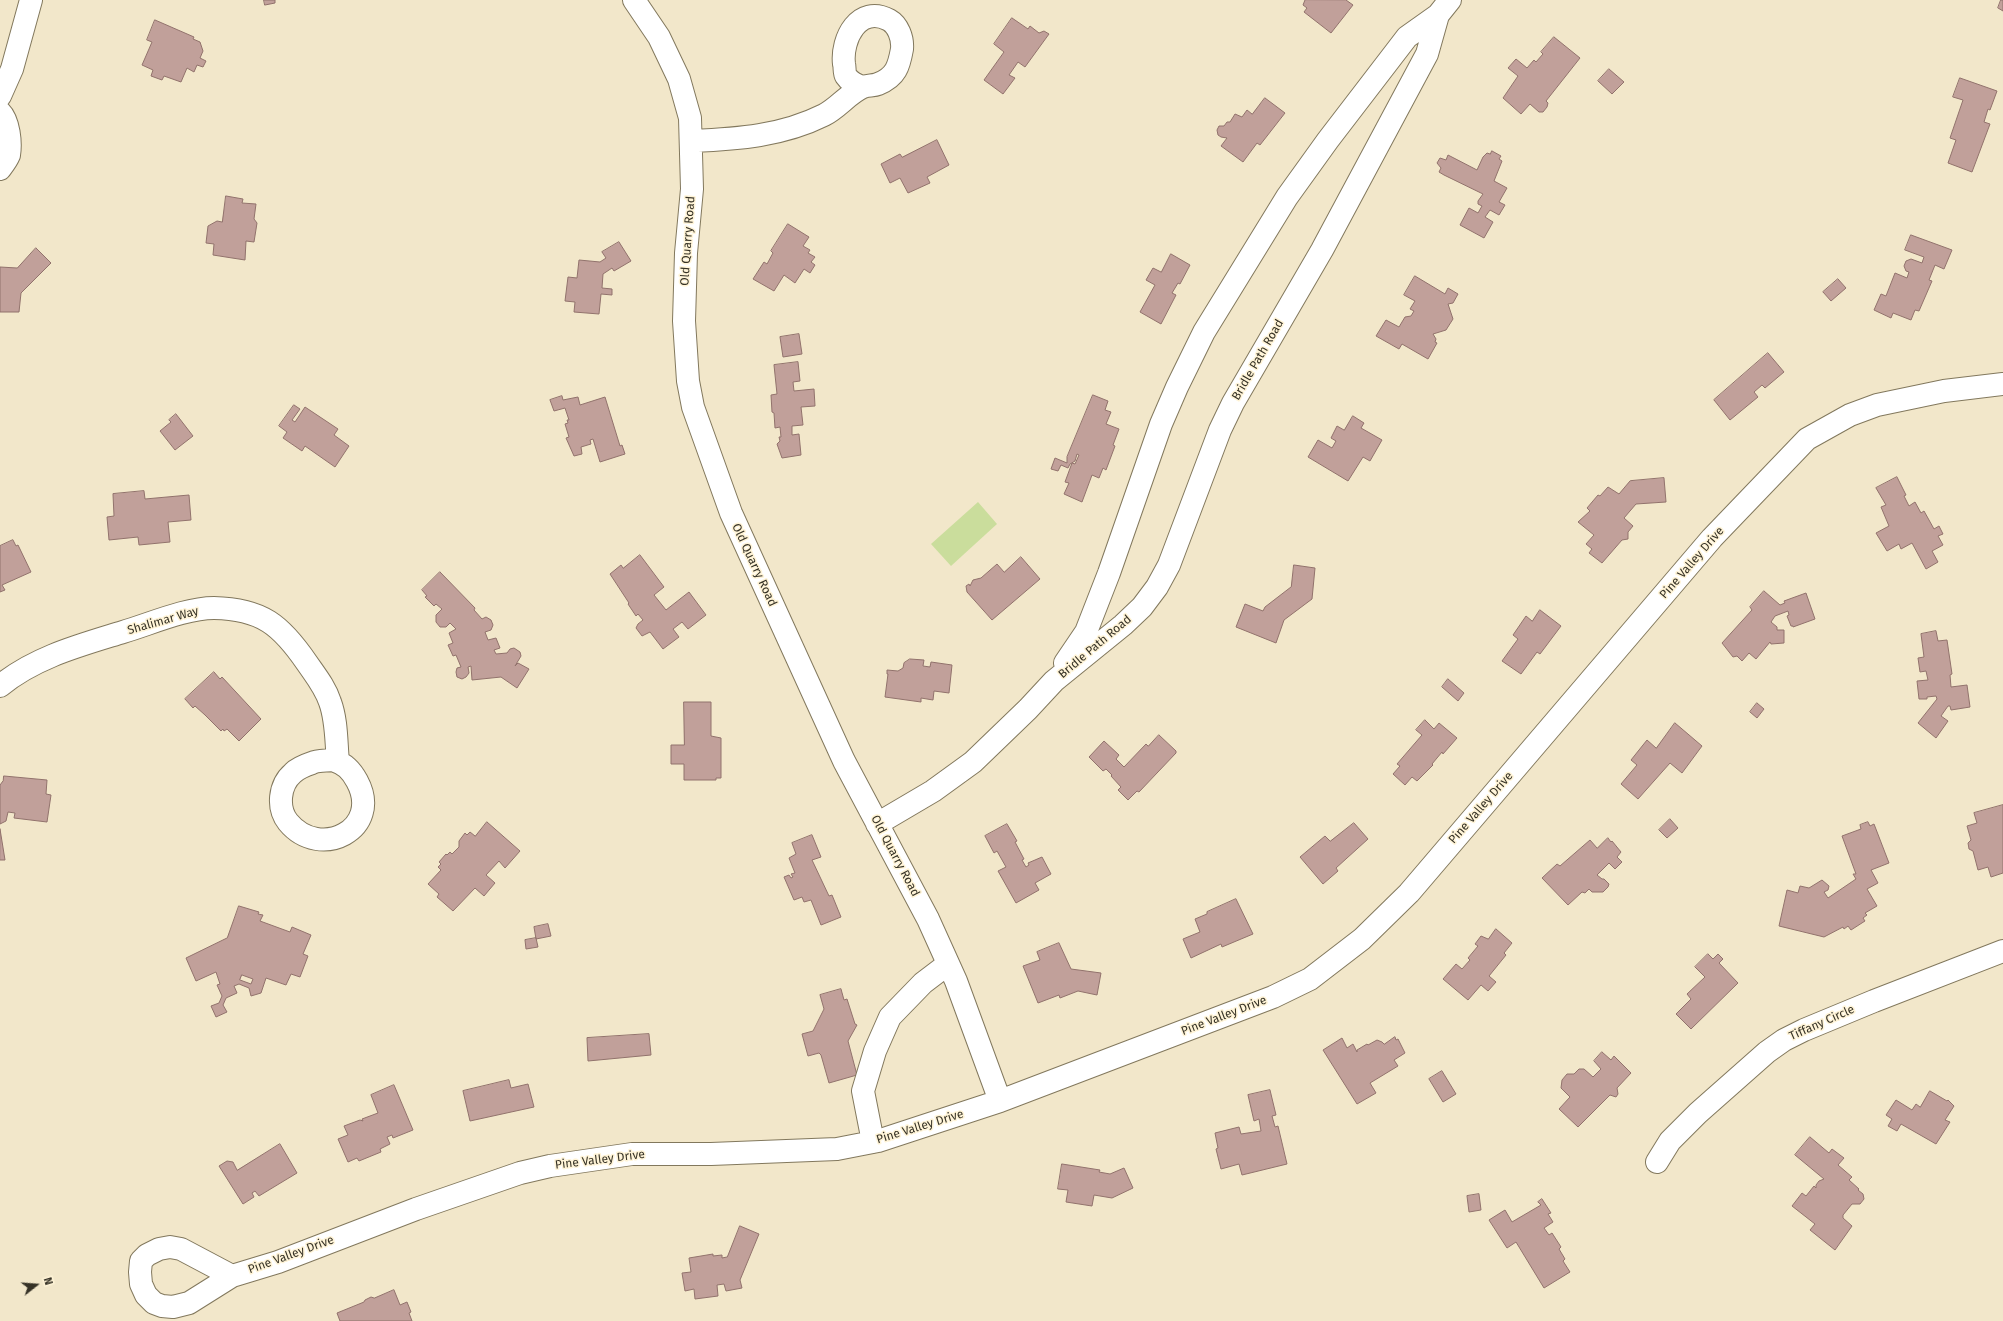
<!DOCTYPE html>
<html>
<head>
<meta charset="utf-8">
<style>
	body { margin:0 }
	#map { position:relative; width:2003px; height:1321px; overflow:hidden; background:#f2e7ca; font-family:"Fira Sans",sans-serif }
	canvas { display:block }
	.north { position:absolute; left:16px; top:1265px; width:40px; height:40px; -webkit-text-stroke:3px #fff4d7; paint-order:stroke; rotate:73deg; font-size:11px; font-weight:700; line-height:16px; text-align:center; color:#363226 }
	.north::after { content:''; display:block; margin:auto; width:14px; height:18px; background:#363226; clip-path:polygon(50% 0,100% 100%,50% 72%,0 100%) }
</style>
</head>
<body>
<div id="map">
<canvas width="2003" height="1321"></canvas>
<div class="north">N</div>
</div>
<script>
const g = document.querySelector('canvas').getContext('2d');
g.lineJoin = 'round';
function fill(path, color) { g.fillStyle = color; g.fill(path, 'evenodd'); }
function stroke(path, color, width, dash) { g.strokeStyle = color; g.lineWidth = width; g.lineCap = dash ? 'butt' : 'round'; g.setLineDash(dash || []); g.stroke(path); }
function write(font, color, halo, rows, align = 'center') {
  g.font = font + ' "Fira Sans",sans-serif'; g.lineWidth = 3; g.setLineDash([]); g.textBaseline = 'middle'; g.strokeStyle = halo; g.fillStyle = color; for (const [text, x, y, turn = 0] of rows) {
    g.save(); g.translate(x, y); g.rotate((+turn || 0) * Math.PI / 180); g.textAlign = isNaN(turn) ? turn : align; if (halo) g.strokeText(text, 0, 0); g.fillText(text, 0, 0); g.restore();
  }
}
const green = new Path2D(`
	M978,502L997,524L951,566L931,544Z`);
const building = new Path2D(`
	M264,0H275V3L265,5Z
	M1346,0L1353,5L1331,33L1304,12L1307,8L1303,5L1305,0Z
	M2001,0H2003V11L1998,8Z
	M1012,18L1028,29L1030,26L1039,33L1044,31L1049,34L1025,67L1018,62L1009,75L1015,78L1003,94L984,80L1004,52L994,44Z
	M155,20L194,37L193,39L200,42L203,51L200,58L206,61L203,67L197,65L194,72L187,68L181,82L164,76L162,80L151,76L153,70L142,65L152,42L147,40Z
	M1554,37L1580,58L1546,101L1548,103L1547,107L1543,112H1539L1530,104L1521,114L1503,98L1518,76L1508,68L1516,59L1527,68L1534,60L1536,62L1543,54L1541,52Z
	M1609,69L1624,82L1612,94L1598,81Z
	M1960,78L1997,91L1990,110L1988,109L1984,122L1990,124L1972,172L1948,163L1956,140L1950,138L1963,100L1953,97Z
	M1265,98L1285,113L1260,145L1257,143L1243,162L1221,146L1227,138L1221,137L1218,135L1217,130L1219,126H1224L1227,122H1230L1235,114L1242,117L1247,110L1252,114Z
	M937,140L949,165L927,177L930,183L908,193L900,178L890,183L881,164L900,154L902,157Z
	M1492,151L1501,156L1499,159L1502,161L1494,181L1507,188L1499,202L1505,205L1499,215L1490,210L1485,217L1493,222L1484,238L1460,225L1469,208L1478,213L1482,206L1478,204V201L1483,194L1444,175L1439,172L1441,168L1437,163L1440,158L1446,160L1448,155L1477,170L1483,157L1487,153L1490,154Z
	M226,196L243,199L242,203L256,204L254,219L257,223L254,242L246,241L245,260L213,255L214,244L206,243L208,226L217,221L222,222Z
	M788,224L809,237L803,246L810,250L808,253L815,257L811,262L815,265L810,273L804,269L795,283L784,275L774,291L753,279L764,262L767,264L773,253L771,251Z
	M1911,235L1952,250L1944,269L1935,265L1929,280L1932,281L1919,311L1915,310L1911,320L1893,313L1891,318L1874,310L1881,294L1886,296L1895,273L1907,278L1909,272L1906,271L1904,266L1906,261L1911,259L1922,263L1924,257L1905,250Z
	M619,242L631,261L614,271L612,268L603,274L602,288L612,289V295L601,294L599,314L574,312L575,302L565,301L568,277L577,278L579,260L600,262L606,258L602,252Z
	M36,248L51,263L21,293L19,312H0V267L17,268Z
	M1171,254L1190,265L1180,284L1178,283L1172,293L1176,295L1161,324L1140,312L1155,285L1146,280L1153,268L1161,272Z
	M1415,276L1445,294L1448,288L1458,294L1453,303L1448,304L1453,319L1446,330L1433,334L1436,339L1435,342L1437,343L1428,359L1402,344L1399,349L1376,336L1386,320L1399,327L1405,317L1411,316L1414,311L1410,309L1415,301L1404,295Z
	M1838,279L1846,288L1831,301L1823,292Z
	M799,334L802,354L783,357L780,337Z
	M1768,353L1784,372L1765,388L1762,385L1754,392L1758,397L1730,420L1714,400Z
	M798,362L800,381L793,382L794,391L814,389L815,406L801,407L803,425L792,426V435L799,434L801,455L782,458L777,444L780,441L779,437H781L780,427L775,428L774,413L772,412L771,395L777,394L774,365Z
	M1093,395L1108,401L1105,410L1111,412L1106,424L1119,429L1113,445L1115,446L1106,470L1103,468L1099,478L1092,475L1082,502L1064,494L1069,483L1065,482L1072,463L1075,464L1079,455L1077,454L1075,461L1070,464L1068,468L1061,465L1058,471L1051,469L1055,458L1067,463V457Z
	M562,396L563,400L578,397L580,405L605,397L620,446L622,445L625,454L600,462L593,439L590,440L591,444L581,447L582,454L574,456L566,438L569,437L565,424L568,423L567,420H569L565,408L554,411L550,400Z
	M294,405L300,409L292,420L295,422L305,407L338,429L334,435L349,446L335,467L305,446L302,451L283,438L287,432L279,426Z
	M176,414L193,436L175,450L160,431L171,422L169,420Z
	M1353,416L1364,423L1361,428L1382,440L1370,461L1363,457L1348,481L1308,457L1318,440L1332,448L1336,441L1331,438L1337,426L1344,430Z
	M1897,477L1906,495L1904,496L1909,506L1915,502L1921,513L1924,511L1934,529L1939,526L1943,534L1938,536L1943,545L1932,551L1938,562L1926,569L1912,543L1901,549L1899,544L1887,551L1876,533L1889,526L1881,507L1886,505L1876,488Z
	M1664,478L1666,502L1636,504L1624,518L1633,526L1628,532V539L1622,540L1602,563L1589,553L1592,549L1586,544L1594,535L1578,522L1590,511L1587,508L1598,495L1600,496L1608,487L1619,494L1630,481Z
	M144,491L145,499L189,495L191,520L168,522L170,542L139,545L138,537L109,540L107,517L114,516L113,494Z
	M13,540L16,546L18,545L31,572L2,585L5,590L0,592V546Z
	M640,555L664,587L654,595L666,610L689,592L706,615L688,629L682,622L673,629L679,637L663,649L650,632L642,636L636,628L638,624L643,620L638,614L636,616L628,604L629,603L610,574L621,565L623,568Z
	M1021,557L1040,579L992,620L967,592L966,586L969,584L970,586L973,580L981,578L997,564L1004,572Z
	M1294,565L1315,568L1312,599L1284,620L1276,643L1236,627L1245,604L1263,611L1265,607L1291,587Z
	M440,572L475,608L474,610L482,619L486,617L491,620L493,625L491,630L485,632L488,640L496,638L500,648L494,650L496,654L507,653L510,649L514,648L520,652L521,656L515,666L518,663L529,669L517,688L501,677L472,680L471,666L468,667L469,673L466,677L462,679L457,677L456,672L457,668L461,667L456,655L453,656L448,645L453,643L449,633L456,629L450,623L446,627H440L436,622V615L442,609L436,604L434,606L425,597L427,596L422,590Z
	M1764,591L1780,605L1785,603L1784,601L1806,593L1815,619L1793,627V626H1791L1787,616L1789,615L1788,611L1775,616L1771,622L1777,627V630H1784V643L1771,644L1770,642L1756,659L1749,653L1742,661L1737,656L1733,657L1722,643L1752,610L1750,607Z
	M1540,610L1561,626L1540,654L1537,652L1521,674L1502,661L1518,639L1513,635L1526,616L1532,621Z
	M1936,631L1938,641L1947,640L1952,674L1950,675L1951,687L1967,685L1970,707L1951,710L1950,706H1948L1941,716L1948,721L1936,738L1918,723L1937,699L1936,696L1927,697V699H1919L1917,681L1928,680L1926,671L1920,672L1918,658L1924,657L1921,634Z
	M910,659L924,660L923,666L930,667L931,662L952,665L949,693L934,691L933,700L921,698V702L885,697L888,674H887V670L898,671L903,668L904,663Z
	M214,672L220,679L222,677L261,719L239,741L227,729L224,731L223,729L221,731L205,715L195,706L193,708L185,699Z
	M1448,679L1464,693L1458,701L1442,687Z
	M684,702H711V736L721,738V778H716V780H684V764H671V745H684Z
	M1757,703L1764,709L1757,718L1750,712Z
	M1425,720L1434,729L1439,723L1457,738L1443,754L1442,752L1432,764L1433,765L1417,781L1412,777L1405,785L1393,774L1400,766L1397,764L1422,735L1416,730Z
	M1675,723L1702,746L1682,773L1670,763L1638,799L1621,784L1637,765L1631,760L1647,740L1656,748Z
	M1159,735L1176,751V753L1139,792L1137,791L1128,800L1118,790L1121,787L1111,776L1112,775L1106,769L1103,771L1089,757L1104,741L1119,755L1116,759L1124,767L1146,744L1148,746Z
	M4,776L47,780L46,794L51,795L47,822L14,818L15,813L8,812L6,821L0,824V785L3,781Z
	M2003,805V873L1991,877L1988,867L1978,870L1973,851L1969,849L1968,843L1971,840L1967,826L1977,823L1974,813Z
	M1670,819L1678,828L1667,838L1659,830Z
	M487,822L520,851L505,868L499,861L486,875L495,883L484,896L475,888L453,911L437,897L439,894L428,884L441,870L438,867L441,864L439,862L446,854L447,855L450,852L452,854L459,847V841L465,833L467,835L470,832L475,836Z
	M1868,822L1870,826L1874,824L1889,863L1871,870L1878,883L1867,889L1877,906L1865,913L1867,915L1863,918L1865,921L1851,930L1848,926L1844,929L1843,927L1824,937L1779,926L1787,890L1798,893L1800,886L1809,888L1822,880L1829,886L1828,890L1824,892L1828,898L1856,879L1853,874H1856L1842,836L1861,829L1860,825Z
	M1354,823L1368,839L1336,868L1338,871L1323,884L1300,857L1325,836L1330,841Z
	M1007,824L1017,841L1015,842L1024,859L1022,860L1026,867L1029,865L1028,863L1042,857L1051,874L1035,883L1039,890L1016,903L998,871L1006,867L997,851L994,853L985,836Z
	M0,829L5,860H0Z
	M812,835L821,857L812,860L829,896L832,895L841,917L821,925L811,900L804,902L802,897L794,900L784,877L789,875L791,878L793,877L791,874L795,873L789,858L796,854L792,843Z
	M1608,838L1611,842L1612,841L1621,852L1617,857L1622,862L1615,869L1609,863L1597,875L1602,879H1604L1609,884L1608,887L1603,892H1592L1589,889L1585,893L1582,892L1568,905L1542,878L1557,864L1560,866L1590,840L1597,848Z
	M1236,899L1253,934L1222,947L1221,944L1191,958L1183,939L1200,932L1195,919L1207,914V912Z
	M239,906L259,912L258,914L263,915L260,921L290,932L292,927L311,935L303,954L308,956L300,977L291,974L286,985L266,978L261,993L251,996L249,988L239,984L234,986L237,993L226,998L223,1005L227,1012L216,1017L211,1006L219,1003L222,996L217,985L220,984L216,972L196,981L186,958L227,938ZM242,975L253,979L251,984L240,980Z
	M548,924L551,936L536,939L534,927Z
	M1496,929L1512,943L1504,953L1506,955L1489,976L1496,982L1488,991L1481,985L1468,1000L1443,979L1456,964L1462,969L1470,960L1468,958L1478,946L1475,944L1481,936L1488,939Z
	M536,938L538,947L526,949L525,940Z
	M1059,943L1071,969L1101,973L1097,995L1078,991L1060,998L1059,995L1038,1003L1023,966L1040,960L1037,952Z
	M1708,954L1713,959L1718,954L1723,959L1719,963L1738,983L1691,1029L1676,1014L1691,999L1687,994L1705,977L1695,967Z
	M841,989L844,1000L847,999L855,1024L857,1025L848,1041L857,1075L829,1083L821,1055L819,1053L808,1056L802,1034L813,1031L824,1009L820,995Z
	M649,1034L651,1055L588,1061L587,1038Z
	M1395,1037L1396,1040L1398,1039L1405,1053L1394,1060L1398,1066L1370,1083L1376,1093L1357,1104L1323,1050L1342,1038L1347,1048L1353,1044L1357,1052V1050L1367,1044L1368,1045L1377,1040L1382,1042L1384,1044Z
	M1602,1052L1611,1060L1614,1056L1631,1073L1617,1088L1618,1094L1616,1097L1610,1095L1578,1127L1559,1109L1570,1097L1561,1088L1562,1080L1567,1074H1574L1579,1069H1584L1593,1077L1601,1069L1594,1061Z
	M1442,1071L1456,1094L1443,1102L1429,1079Z
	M509,1080L511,1088L528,1084L534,1107L470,1121L463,1091Z
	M394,1085L413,1130L393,1138L392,1135L387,1137L390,1144L380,1149L381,1152L359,1161L357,1158L348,1162L338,1139L348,1135L344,1126L360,1120L363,1121L362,1119L378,1113L371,1095Z
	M1270,1090L1276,1115L1272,1116L1275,1127L1278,1126L1287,1164L1242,1175L1239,1164L1221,1169L1216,1149L1218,1148L1215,1133L1239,1127L1241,1134L1261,1131L1259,1119L1254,1121L1248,1095Z
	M1930,1091L1947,1101L1948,1100L1954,1106L1945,1120L1950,1122L1936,1144L1901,1124L1897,1131L1888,1126L1892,1119L1886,1115L1896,1100L1912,1110L1916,1104L1920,1107Z
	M1810,1137L1829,1153L1832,1149L1844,1158L1838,1165L1852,1177L1849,1180L1859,1189L1858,1190L1863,1194L1864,1199L1860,1204H1852L1843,1215V1218L1852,1226L1835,1250L1810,1230L1815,1224L1792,1206L1802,1193L1806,1196L1814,1186L1816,1188V1185L1819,1181L1824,1179L1795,1155Z
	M280,1144L297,1173L259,1196L255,1191L252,1193L254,1197L243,1204L219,1166L227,1161L233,1162L237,1170Z
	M1062,1164L1100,1170L1099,1172L1110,1174L1124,1168L1133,1188L1112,1198L1094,1195L1092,1206L1066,1202L1068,1190L1058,1189Z
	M1479,1194L1481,1210L1469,1212L1467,1196Z
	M1542,1199L1551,1213L1548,1214L1553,1222L1544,1228L1549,1235L1552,1233L1561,1247L1559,1249L1565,1259L1563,1261L1570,1272L1544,1288L1516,1242L1507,1248L1489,1220L1505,1210L1512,1222L1541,1205L1538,1202Z
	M740,1226L759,1234L740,1280L742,1288L726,1291L724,1284L717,1285L718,1296L695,1299L694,1289L685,1291L682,1273L691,1272L689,1258L713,1254V1256L722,1255V1258L727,1257Z
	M394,1290L400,1305L407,1302L411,1312L409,1313L412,1321H340L337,1313L364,1302L365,1300L371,1297L374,1298Z`);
const minor = new Path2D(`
	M634,0L659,37L679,79L690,118L692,189L686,253L684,321L688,381L693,407L731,513L844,761L928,919L956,981L1000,1101
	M0,96L12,69L31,0
	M0,112C9,121 11,143 9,155C7,160 3,165 0,169
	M692,141C738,139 782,136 824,115C838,108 849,93 863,87C868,85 873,86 878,84C896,77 899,66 902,49C903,38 898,25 889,20C859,4 841,39 844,64C845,67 844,73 846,76C850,82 856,85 863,87
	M1065,663L1086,632L1109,573L1161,424L1177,387L1204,332L1287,197L1328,140L1407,37L1438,15L1450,0
	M0,686C35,657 81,645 123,632C150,624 186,608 214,608C262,609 281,625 307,663C316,676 325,687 330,702C337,721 336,742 338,762
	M333,760C345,764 351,770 357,781C383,829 320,861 288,822C277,808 279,785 293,773C297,769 306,765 312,763C318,760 326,761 333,760Z
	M877,824L933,791L973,762L1028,709L1054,681L1123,625L1142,607L1157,587L1169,565L1220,430L1233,403L1322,250L1427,54L1438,15
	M873,1142L863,1091L875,1051L890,1017L923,983L948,964
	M1657,1162L1670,1141L1698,1113L1767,1052L1784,1040L1804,1030L1874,1001L2003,951
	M232,1276L181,1249L170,1247L159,1249L147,1255L141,1261L140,1272L141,1284L146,1295L154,1303L162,1306L173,1307L189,1303L232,1276L278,1262L416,1209L520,1173L550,1166L632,1154H711L837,1149L878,1141L1000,1101L1273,997L1310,979L1362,939L1409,893L1712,538L1807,439L1850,415L1877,405L1944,391L2003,384`);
const streetNames = [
	["Old Quarry Road",688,241,-86],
	["Bridle Path Road",1258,360,-60],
	["Pine Valley Drive",1692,563,-49],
	["Old Quarry Road",754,565,65],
	["Shalimar Way",163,621,-16],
	["Bridle Path Road",1095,647,-40],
	["Pine Valley Drive",1481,808,-49],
	["Old Quarry Road",895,856,62],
	["Pine Valley Drive",1224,1016,-21],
	["Tiffany Circle",1822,1023,-24],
	["Pine Valley Drive",920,1127,-17],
	["Pine Valley Drive",600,1160,-7],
	["Pine Valley Drive",291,1255,-20]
];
fill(green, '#cadd9c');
fill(building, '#c1a09a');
stroke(building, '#91726c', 1);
stroke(minor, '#82785d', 24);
stroke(minor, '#fff', 22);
write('12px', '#363226', '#fff4d7', streetNames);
</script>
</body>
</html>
